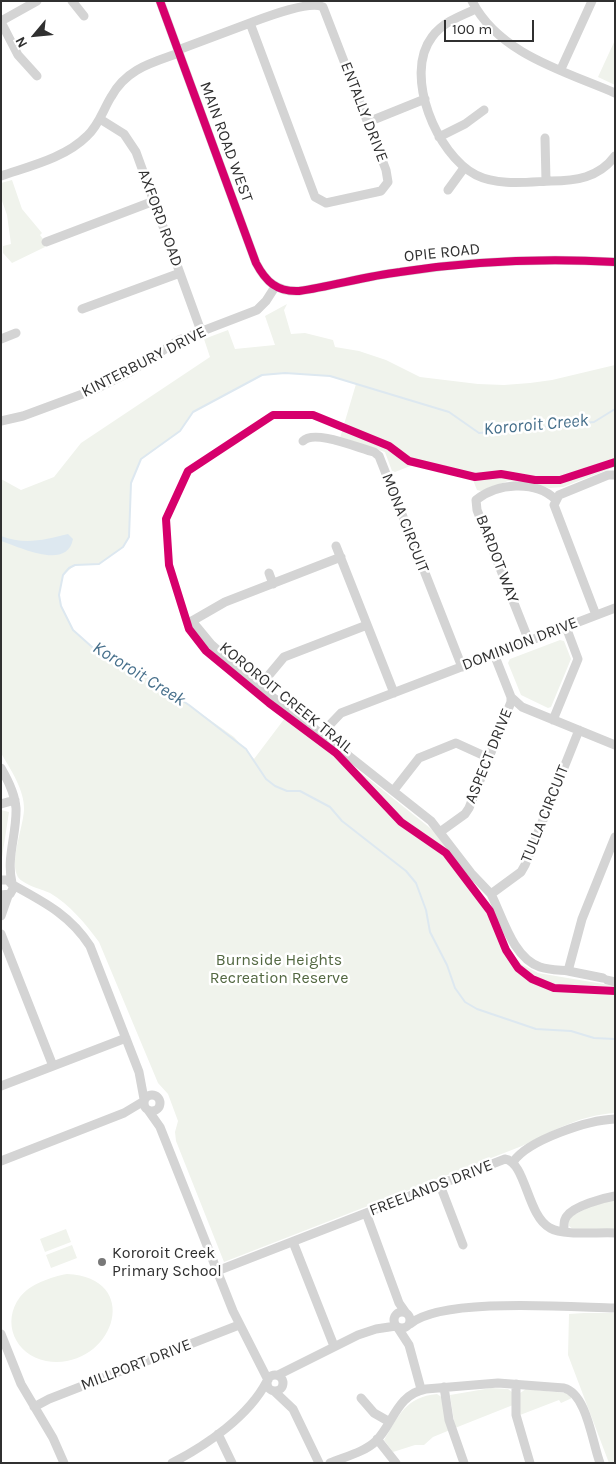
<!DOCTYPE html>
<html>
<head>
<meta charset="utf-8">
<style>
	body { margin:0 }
	#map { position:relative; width:616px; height:1464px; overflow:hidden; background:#fff; font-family:Karla,sans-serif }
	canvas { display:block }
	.frame { position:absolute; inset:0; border:2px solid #303030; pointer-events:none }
	.north { position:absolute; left:10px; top:10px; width:50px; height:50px; -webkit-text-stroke:4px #fff; paint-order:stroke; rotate:242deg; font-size:14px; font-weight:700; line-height:20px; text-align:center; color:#303030 }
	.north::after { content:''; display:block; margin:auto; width:18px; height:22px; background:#303030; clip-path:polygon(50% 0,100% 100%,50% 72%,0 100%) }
	.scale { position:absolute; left:444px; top:20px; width:90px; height:22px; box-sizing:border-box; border:2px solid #303030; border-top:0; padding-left:6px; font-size:15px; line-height:18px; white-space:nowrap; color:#303030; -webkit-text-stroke:4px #fff; paint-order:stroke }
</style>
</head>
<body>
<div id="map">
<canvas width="616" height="1464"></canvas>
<div class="frame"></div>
<div class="north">N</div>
<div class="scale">100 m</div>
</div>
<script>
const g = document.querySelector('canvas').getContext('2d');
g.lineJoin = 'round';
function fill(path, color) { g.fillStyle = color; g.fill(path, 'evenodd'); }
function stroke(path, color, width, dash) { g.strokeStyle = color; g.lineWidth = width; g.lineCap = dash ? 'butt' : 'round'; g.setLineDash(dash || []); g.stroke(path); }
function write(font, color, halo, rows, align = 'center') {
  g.font = font + ' Karla,sans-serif'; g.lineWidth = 5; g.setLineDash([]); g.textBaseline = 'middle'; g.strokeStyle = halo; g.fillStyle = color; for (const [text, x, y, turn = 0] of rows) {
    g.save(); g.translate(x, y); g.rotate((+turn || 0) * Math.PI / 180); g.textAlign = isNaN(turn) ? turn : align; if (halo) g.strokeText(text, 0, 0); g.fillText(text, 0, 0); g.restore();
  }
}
const green = new Path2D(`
	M615,40V85L598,77Z
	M12,180L22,209L42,233L40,235L43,239L45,247L12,263L3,253V246L11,244L7,215L1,198V183Z
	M287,304L284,310L291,334L305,333L333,340L335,347L359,351L386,360L420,377L478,384L504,385L530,383L552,380L615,365V467L563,487L550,488L508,481L481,491L477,490L473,480L413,465L395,472L392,471L385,452L340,438L356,384L330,376L285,373L262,375L193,412L180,431L141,459L131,483L129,537L123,547L99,564L75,565L63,575L59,595L61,606L73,630L101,655L136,670L189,705L234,737L254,759L288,714L435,832L490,907L511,953L521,964L538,973L615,986V1113C580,1115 553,1131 522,1146L224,1262L176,1141L175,1132L178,1121L168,1094L158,1083L99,942C85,923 70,905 50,893C41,889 20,884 17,875C10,859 23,828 24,810C25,790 10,769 1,753V479L21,490L54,477L81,443L210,357L204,339L228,330L235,349L275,345L265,316Z
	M560,640L564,641L571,659L551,707L548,708L521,695L508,663L510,659Z
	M1,810L9,812L1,864Z
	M615,1199V1230L573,1229L569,1226L568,1218L599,1202Z
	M66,1229L71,1242L45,1252L40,1239Z
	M72,1245L77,1258L51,1268L46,1255Z
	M67,1274C146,1278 112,1372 46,1361C15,1355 1,1322 20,1297C30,1284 51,1277 67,1274Z
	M584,1313H615V1463H609L568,1355L569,1314Z
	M491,1388L508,1389L512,1392L513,1405L455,1428L450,1395Z
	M526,1389L566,1393L572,1398L561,1403L559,1400L520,1415V1393Z
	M437,1394L443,1398L450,1430L433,1437L424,1445H415L393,1452L384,1440C399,1415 406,1397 437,1394Z`);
const water = new Path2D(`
	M68,534L73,539C67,571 20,547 1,541V536C24,545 45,540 68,534Z`);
const stream = new Path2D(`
	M615,409L594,422L479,433L449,412L330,376L285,373L262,375L193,412L180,431L141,459L131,483L129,537L123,547L99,564L75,565L69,568L63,575L59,595L61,606L73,630L101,655L136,670L189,705L246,749L266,779L275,786L287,791H300L330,807L342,821L406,871L416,883L426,910L430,932L447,965L455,988L465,1002L477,1009L536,1029L571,1031L594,1038L615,1039`);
const minor = new Path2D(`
	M72,1L84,16
	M160,1L256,263C266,282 277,292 299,291C333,286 366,276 400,272C472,261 543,258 615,262
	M472,1C499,54 564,71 615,93
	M476,9C460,16 443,22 432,37C403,75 437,155 476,175C498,186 527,182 551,181C575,181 599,178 615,156
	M1,21L37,1
	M1,22L18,55L37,76
	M178,50L250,23L315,197L326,203L381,191L388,182L386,170L323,7C310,0 266,17 250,23
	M561,69L592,1
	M100,119L124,134L136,152L201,331
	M368,122L425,99
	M439,137L465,124L484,110
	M545,138L546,181
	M1,176C30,166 65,158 87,136C99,125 103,110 111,97C126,69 151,63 179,53
	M448,190L464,168
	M46,242L154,201
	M82,309L180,273
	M1,339L16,333
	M1,421L23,416L96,389L130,372L179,340L257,310L266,301L275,287
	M303,441C314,429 358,448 374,452L379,456L462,667
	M336,546L394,693
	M341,557L225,602L192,621L211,644L259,687L284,657L367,625
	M269,573L273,584
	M596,615L554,505L559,495L608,475H615
	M529,641L477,510L476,500C497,483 535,480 555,499
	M494,654L511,697L522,707L615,745
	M259,687L290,710
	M292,711L431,821L471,873L491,894
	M553,720L578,659L566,627
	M579,730L525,865L521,872L491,894C503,918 513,958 540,967C549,970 559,970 568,971L582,919L615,837
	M322,733L341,713L615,608
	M1,768C8,780 15,794 16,808C17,834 6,857 12,883
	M394,790L419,758L456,743L489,758
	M1,804L15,800
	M440,832L465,814L469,808L511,702V697
	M1,880H8L14,887L10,894L1,895
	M13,885C44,902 70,915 90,946L139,1072L144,1099
	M1,916L8,896
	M1,934L53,1066
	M568,971L603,978
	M607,980L615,982
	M1,1086L126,1038
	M144 1103a8 8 0 1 1 16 0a8 8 0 1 1-16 0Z
	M148,1110L160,1127L233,1311L268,1380
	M1,1161L124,1113L144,1101
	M513,1162C528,1140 588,1120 615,1119
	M440,1185L463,1245
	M366,1213L399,1303L406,1313
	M564,1231C564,1226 563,1220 567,1216C574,1206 603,1198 615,1196
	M293,1242L334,1346
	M217,1271L505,1159C526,1162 527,1216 550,1228C564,1236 597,1232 615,1233
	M394 1320a8 8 0 1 1 16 0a8 8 0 1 1-16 0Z
	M410,1324C442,1297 570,1307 615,1308
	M398,1328L409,1345L421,1389
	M1,1334L21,1384L53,1438L64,1463
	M267 1383a8 8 0 1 1 16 0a8 8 0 1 1-16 0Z
	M278,1375L358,1335L376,1329L396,1326
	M516,1384V1415L530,1463
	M444,1387L449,1420L464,1463
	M274,1391L293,1409L319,1463
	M361,1398L374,1413L388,1421
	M34,1407L49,1399L239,1325
	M218,1434L232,1463
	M377,1439L396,1463
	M172,1463C207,1445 249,1416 267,1381
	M330,1463C344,1457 365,1452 376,1441C393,1424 397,1394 426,1389L498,1383L564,1388C587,1394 592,1442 600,1463`);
const cycleway = new Path2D(`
	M160,1L256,263C266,282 277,292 299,291C333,286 366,276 400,272C472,261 543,258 615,262
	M615,462L560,480H535L501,474L475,477L409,461L389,446L313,415H273L188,471L166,519L169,565L189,629L206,651L269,703L336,753L401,822L446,853L490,911L506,950L518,968L532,979L554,988L615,991`);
const markers = [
	[102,1262,5,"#787878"]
];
const streetNames = [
	["ENTALLY DRIVE",364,112,69],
	["MAIN ROAD WEST",226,142,70],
	["AXFORD ROAD",160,218,70],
	["OPIE ROAD",442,253,-6],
	["KINTERBURY DRIVE",144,362,-27],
	["MONA CIRCUIT",405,523,69],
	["BARDOT WAY",497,559,69],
	["DOMINION DRIVE",520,644,-21],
	["KOROROIT CREEK TRAIL",286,698,39],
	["ASPECT DRIVE",489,756,-68],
	["TULLA CIRCUIT",545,814,-68],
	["FREELANDS DRIVE",431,1188,-21],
	["MILLPORT DRIVE",136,1365,-21]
];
const parkNames = [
	["Burnside Heights",279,960],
	["Recreation Reserve",279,978]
];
const poiNames = [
	["Kororoit Creek",112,1253],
	["Primary School",112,1271]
];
const waterNames = [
	["Kororoit Creek",536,425,-5],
	["Kororoit Creek",139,674,32]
];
fill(green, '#f0f3ec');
fill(water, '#dde8f0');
stroke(stream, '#dde8f0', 2);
stroke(minor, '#d4d4d4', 9);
stroke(cycleway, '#d6006c', 8);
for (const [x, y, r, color] of markers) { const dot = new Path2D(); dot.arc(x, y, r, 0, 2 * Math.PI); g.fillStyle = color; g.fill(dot); stroke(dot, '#fff', 2); }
write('16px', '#303030', '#fff', streetNames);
write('16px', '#536842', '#fff', parkNames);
write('16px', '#303030', '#fff', poiNames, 'left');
write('italic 18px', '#466f8b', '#fff', waterNames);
</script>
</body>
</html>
